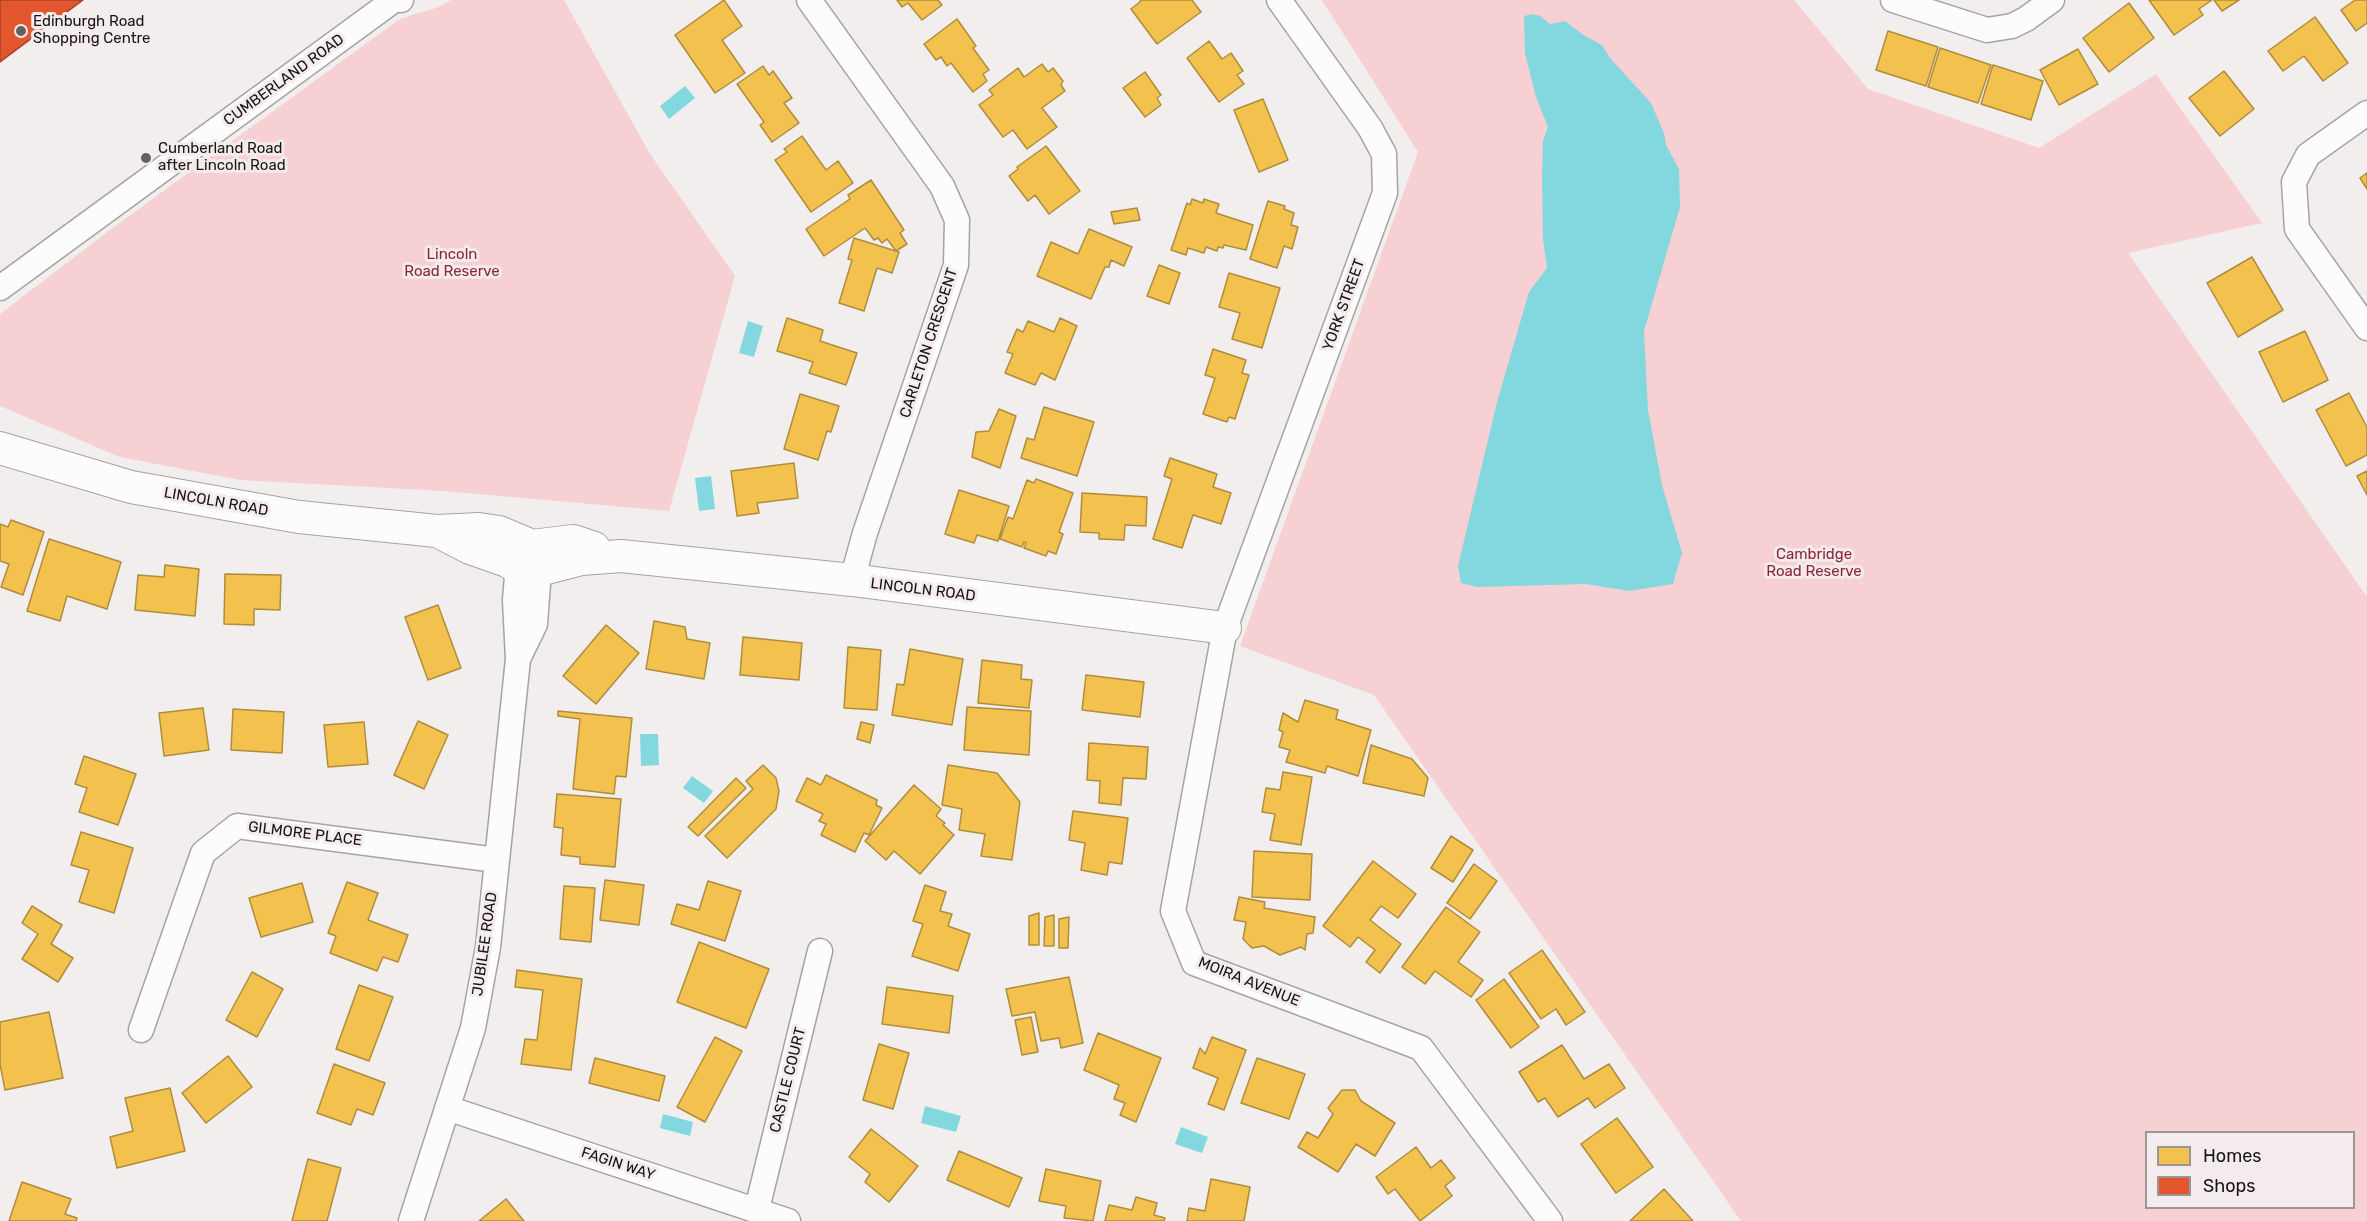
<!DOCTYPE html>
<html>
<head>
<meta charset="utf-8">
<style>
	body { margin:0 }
	#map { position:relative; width:2367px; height:1221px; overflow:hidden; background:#f2eeee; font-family:Rubik,sans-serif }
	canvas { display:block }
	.legend { position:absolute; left:2145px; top:1131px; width:210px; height:78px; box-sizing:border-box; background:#f4ecec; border:2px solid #9c9696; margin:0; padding:8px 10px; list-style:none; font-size:18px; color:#171515 }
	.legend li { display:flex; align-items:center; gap:12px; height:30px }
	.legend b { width:30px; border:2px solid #9c9696 }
</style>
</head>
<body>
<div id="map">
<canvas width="2367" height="1221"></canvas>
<ul class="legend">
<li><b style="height:16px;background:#f2c14e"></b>Homes</li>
<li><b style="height:16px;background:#e4572e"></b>Shops</li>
</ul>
</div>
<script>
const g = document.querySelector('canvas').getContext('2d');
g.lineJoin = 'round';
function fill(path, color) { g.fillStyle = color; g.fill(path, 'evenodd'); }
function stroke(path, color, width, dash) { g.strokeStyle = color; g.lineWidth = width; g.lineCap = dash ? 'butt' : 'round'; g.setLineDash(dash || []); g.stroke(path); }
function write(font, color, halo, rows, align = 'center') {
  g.font = font + ' Rubik,sans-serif'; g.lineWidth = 6; g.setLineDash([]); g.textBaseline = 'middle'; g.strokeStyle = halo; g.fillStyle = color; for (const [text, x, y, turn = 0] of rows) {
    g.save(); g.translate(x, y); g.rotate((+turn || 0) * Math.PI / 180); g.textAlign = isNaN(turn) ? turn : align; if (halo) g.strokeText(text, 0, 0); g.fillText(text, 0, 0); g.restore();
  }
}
const green = new Path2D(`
	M451,0H564L650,154L735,276L669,511L444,491L240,480L120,457L0,406V314L110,230L397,21C414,12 435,12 451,0Z
	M1322,0H1794L1868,89L2039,148L2156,74L2262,223L2128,253L2367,597V1221H1741L1374,695L1240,646L1418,152ZM2146,1132H2354V1208H2146Z`);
const water = new Path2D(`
	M1533,14L1540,16L1550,24L1565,21L1582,34L1602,45L1610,58L1651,103L1664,133L1666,145L1679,169L1680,207L1644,331L1648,410L1662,485L1682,553L1673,584L1629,591L1586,584L1478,587L1461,583L1458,566L1497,402L1529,292L1547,268L1543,240L1542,174L1543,141L1548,127L1536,97L1525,53L1524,16Z
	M685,86L695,98L669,119L660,106Z
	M748,321L763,326L754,357L739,353Z
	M711,476L715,509L699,511L695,478Z
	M640,734H658L659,765L641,766Z
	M692,776L713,791L704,803L683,788Z
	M925,1106L961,1116L956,1132L921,1123Z
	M663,1114L693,1122L690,1136L660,1128Z
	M1181,1127L1208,1137L1202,1153L1175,1144Z`);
const homes = new Path2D(`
	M724,0L742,26L722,40L745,73L715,93L675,35Z
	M897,0H938L942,5L922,20L908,3L902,7Z
	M1140,0H1192L1201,12L1157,44L1131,9L1141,1Z
	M2149,0H2212L2199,9L2203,15L2174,35Z
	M2214,0H2239L2222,11Z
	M2355,0H2367V23L2356,31L2341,10Z
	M2129,3L2154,38L2109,72L2083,38Z
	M2315,17L2348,63L2323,81L2304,56L2283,71L2268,51Z
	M957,19L976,46L973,48L989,70L983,74L987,81L973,92L951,63L947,66L941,57L936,60L924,44Z
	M1888,31L1938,47L1926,86L1876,70Z
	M1209,41L1222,59L1231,53L1243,71L1237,75L1244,84L1219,102L1187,58Z
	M1940,48L1991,65L1978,103L1928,87Z
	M2078,49L2098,84L2059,105L2040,70Z
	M1042,64L1048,72L1053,68L1063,81L1061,85L1065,91L1042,108L1057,127L1027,149L1013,130L1003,137L979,105L993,95L989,90L1018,68L1024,77Z
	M1993,65L2043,81L2031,120L1981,104Z
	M763,66L769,75L773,71L792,98L784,103L799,123L772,142L760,125L764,122L737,84Z
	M2224,71L2254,109L2220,136L2189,98Z
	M1145,72L1161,95L1157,98L1161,105L1145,117L1123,88Z
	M1263,99L1288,160L1259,172L1234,110Z
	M802,136L826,170L838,161L853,183L811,212L775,160L787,152L784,149Z
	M1046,146L1080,191L1049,214L1035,195L1028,201L1009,176L1018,169L1017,167Z
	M2367,173V189L2360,178Z
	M871,180L904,230L900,233L907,244L896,251L887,239L882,243L878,238L874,240L865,228L824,256L806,229L850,199L848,195Z
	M1192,199L1203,203L1204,199L1219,204L1216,213L1253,225L1246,250L1224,245L1223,248L1218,247L1217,251L1206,247L1204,253L1188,248L1186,255L1171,250L1187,203L1190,205Z
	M1268,201L1285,206L1284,209L1294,213L1291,225L1298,227L1292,249L1284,246L1277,268L1250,259Z
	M1137,208L1140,220L1114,224L1111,212Z
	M1089,229L1132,247L1124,266L1111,260L1109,267H1105L1091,299L1037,276L1051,242L1078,254Z
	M854,238L899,252L892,273L877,268L864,311L839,303L852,260L848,259Z
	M2252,257L2283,310L2238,337L2207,283Z
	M1159,265L1180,273L1169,304L1147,296Z
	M1229,273L1280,288L1262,348L1232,339L1240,313L1219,307Z
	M787,318L823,330L820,341L857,353L846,385L809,373L813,362L777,351Z
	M1060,318L1077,326L1055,380L1041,373L1035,385L1005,373L1013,354L1007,352L1017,329L1023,332L1028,321L1054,332Z
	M2305,331L2328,380L2283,402L2259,352Z
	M1213,349L1246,360L1242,373L1249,375L1235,419L1229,417L1227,422L1203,414L1215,378L1205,375Z
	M2349,393L2367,427V455L2346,466L2316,410Z
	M800,394L839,406L831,432L827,431L818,460L784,449Z
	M1044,407L1094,422L1077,476L1021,458L1027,438L1034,440Z
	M999,409L1016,416L1000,468L972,457L976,432L989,431Z
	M1170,458L1217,474L1213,487L1231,493L1221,524L1193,515L1182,548L1153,539L1172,479L1164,476Z
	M794,463L798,498L757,503L759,513L737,516L731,471Z
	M2367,471V495L2357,476Z
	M1036,479L1073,493L1059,532L1063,534L1056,554L1048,551L1046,556L1024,548L1026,543L1024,542L1022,547L1000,539L1008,517L1013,519L1027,480L1034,483Z
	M959,490L1009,506L998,541L977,535L974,543L945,534Z
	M1082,493L1147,497L1146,526L1125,525L1124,540L1099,539V533L1080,532Z
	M11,520L44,532L23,595L1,587L9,564L0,561V524L8,527Z
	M49,539L121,562L107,609L67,596L60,621L27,611Z
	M165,565L199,569L195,616L135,610L138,575L164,577Z
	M225,574L281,575L280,610L254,609V625L224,624Z
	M438,605L461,668L428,680L405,617Z
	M654,621L685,627L687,639L710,643L704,679L646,669Z
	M606,625L639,653L596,704L563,676Z
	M743,637L802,643L799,680L740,675Z
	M848,647L881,650L877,710L844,708Z
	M910,649L963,659L952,725L892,715L897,684L904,685Z
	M982,660L1022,665L1021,679L1032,680L1029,708L978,703Z
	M1086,675L1144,682L1140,717L1082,710Z
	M1305,700L1338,710L1336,719L1371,730L1358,776L1327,766L1325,773L1286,762L1290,750L1279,747L1283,732L1279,730L1283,713L1298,722Z
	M967,707L1031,711L1029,755L964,750Z
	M203,708L209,750L164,756L159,713Z
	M233,709L284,712L282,753L231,750Z
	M558,711L632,718L626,777L616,776L614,794L573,789L580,719L558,716Z
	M418,721L448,735L424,789L394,775Z
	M364,722L368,764L328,767L324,725Z
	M861,722L874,725L870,743L857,739Z
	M1089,743L1148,747L1146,779L1123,778L1121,805L1099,803L1100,781L1087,780Z
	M1371,745L1412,759L1428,778L1424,796L1363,783Z
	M84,756L136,774L118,825L79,812L87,788L75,784Z
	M763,765L776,778L779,791L776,809L727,858L705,836L753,789L746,781Z
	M948,765L997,773L1020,802L1012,860L981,856L985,834L959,830L962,809L942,805Z
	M1283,772L1312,777L1301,845L1270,840L1275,814L1262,812L1266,788L1280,790Z
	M826,775L877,800L876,805L882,808L869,835L864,833L855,852L821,835L826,824L819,821L823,814L796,801L807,778L821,785Z
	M736,778L746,788L698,836L688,827Z
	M914,785L941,809L936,816L945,823L943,825L954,835L920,874L894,851L886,860L865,841Z
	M557,794L621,799L615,867L580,864V857L561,855L563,828L554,827Z
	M1073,811L1128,818L1122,864L1109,862L1107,875L1081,870L1085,843L1069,840Z
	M81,832L133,848L114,913L79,902L89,870L71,865Z
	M1451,836L1473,850L1453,882L1431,868Z
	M1254,851L1312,854L1310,900L1252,897Z
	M1373,861L1416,894L1398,918L1381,906L1370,920L1401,944L1380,973L1366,962L1375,950L1358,937L1350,947L1323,926Z
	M1474,864L1497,881L1470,919L1447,903Z
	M605,880L644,885L639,925L600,920Z
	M708,881L741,891L725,941L671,924L677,904L699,910Z
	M347,882L378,893L368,920L408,935L398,962L383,957L377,971L330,953L336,936L328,933Z
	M302,883L313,922L261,937L249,898Z
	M925,885L946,892L940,911L952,914L948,926L970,934L958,971L912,956L923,924L913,921Z
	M564,886L595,888L591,942L560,939Z
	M1239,897L1265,902L1264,908L1315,917L1313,933L1307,934L1305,950L1301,947L1280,955L1264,946L1252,948L1243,939L1246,922L1234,920Z
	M32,906L62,925L51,944L73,958L58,982L22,959L38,934L22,923Z
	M1446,907L1480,932L1458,962L1483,980L1471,997L1435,971L1425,984L1402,967Z
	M1039,913V945H1029V916Z
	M1054,915V946H1044L1045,917Z
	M1069,917L1068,948H1059V919Z
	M699,942L769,969L746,1028L677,1002Z
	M1542,950L1585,1012L1566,1025L1556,1009L1541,1019L1509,973Z
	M517,970L582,979L571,1070L521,1064L525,1039L537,1040L543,990L515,987Z
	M252,972L283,989L257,1037L226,1020Z
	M1069,977L1083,1043L1061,1048L1059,1038L1041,1041L1035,1012L1012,1016L1006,989Z
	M1504,979L1539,1027L1511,1048L1476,1000Z
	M359,985L393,997L369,1061L336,1049Z
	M887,987L953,996L949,1033L882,1024Z
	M49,1012L63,1078L5,1090L0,1064V1022Z
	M1031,1017L1038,1052L1022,1055L1015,1020Z
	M1098,1033L1161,1058L1136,1122L1120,1115L1125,1103L1114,1099L1119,1085L1084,1070Z
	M715,1037L742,1051L705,1122L677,1107Z
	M1212,1037L1246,1050L1224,1110L1208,1104L1218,1078L1193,1068L1200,1048L1205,1054Z
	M879,1044L909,1053L893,1109L863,1100Z
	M1562,1045L1584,1079L1609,1064L1625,1088L1595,1108L1588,1098L1558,1117L1545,1098L1538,1102L1519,1072Z
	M228,1056L252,1087L206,1123L182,1093Z
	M595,1058L665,1076L659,1101L589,1083Z
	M1257,1058L1305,1074L1289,1119L1241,1103Z
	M334,1064L385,1083L373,1115L357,1109L351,1125L317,1113Z
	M170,1088L185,1151L117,1168L110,1137L133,1131L125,1098Z
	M1342,1090H1355L1361,1101L1395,1123L1375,1156L1356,1144L1338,1172L1298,1147L1307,1132L1318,1138L1333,1114L1328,1108Z
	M1617,1118L1653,1167L1616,1193L1581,1144Z
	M871,1129L918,1166L889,1202L865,1182L870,1174L849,1157Z
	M1416,1147L1431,1168L1441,1160L1455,1178L1445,1186L1452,1196L1420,1221L1395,1189L1388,1194L1376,1177Z
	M959,1151L1022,1178L1009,1207L947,1180Z
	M308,1159L341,1168L327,1221H292Z
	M1046,1169L1101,1181L1093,1221L1064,1218L1066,1206L1039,1201Z
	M1211,1179L1250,1187L1244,1221H1187L1189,1208L1205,1211Z
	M22,1182L71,1199L65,1214L77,1218L76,1221H9Z
	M1664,1189L1693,1221H1630Z
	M1136,1197L1157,1203L1154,1215L1165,1218L1164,1221H1105L1109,1205L1132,1210Z
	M506,1199L524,1221H479Z`);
const shops = new Path2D(`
	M0,0H83L0,62Z`);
const minor = new Path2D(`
	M809,0L942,186L957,220L956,265L865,533L852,580
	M1279,0L1370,128L1384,154L1385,193L1225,628L1173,911L1194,963L1421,1048L1550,1221
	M1893,0L1987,30L2012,26L2026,19L2052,0
	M2367,113L2308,155L2294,182L2297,229L2367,328
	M0,288L394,0H401
	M141,1030L203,853L237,826L496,860
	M447,1108L788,1221
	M757,1209L820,951
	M411,1221L473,1028L488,947L518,659L515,600L517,577L512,564L532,546L539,570L535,624L518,659`);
const tertiary = new Path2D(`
	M0,448L131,487L299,517L437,531L479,529L499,532L532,546L573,541L594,548
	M437,531L470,548L507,561L512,564L539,570L581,559L621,556L852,580L1225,628`);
const markers = [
	[21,31,6,"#646161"],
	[146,158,6,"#646161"]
];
const poiNames = [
	["Edinburgh Road",33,22],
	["Shopping Centre",33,39],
	["Cumberland Road",158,149],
	["after Lincoln Road",158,166]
];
const streetNames = [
	["CUMBERLAND ROAD",284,80,-36],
	["YORK STREET",1344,305,-70],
	["CARLETON CRESCENT",929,343,-72],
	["LINCOLN ROAD",216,502,10],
	["LINCOLN ROAD",923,590,7],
	["GILMORE PLACE",305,834,7],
	["JUBILEE ROAD",485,944,-82],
	["MOIRA AVENUE",1249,982,22],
	["CASTLE COURT",788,1080,-76],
	["FAGIN WAY",618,1164,18]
];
const parkNames = [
	["Lincoln",452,255],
	["Road Reserve",452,272],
	["Cambridge",1814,555],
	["Road Reserve",1814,572]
];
fill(green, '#f6d0d2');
fill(water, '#83d8df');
fill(homes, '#f2c14e');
stroke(homes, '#b08d3d', 1.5);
fill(shops, '#e4572e');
stroke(shops, '#a64326', 1.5);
stroke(minor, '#a6a3a3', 27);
stroke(tertiary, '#a6a3a3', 34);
stroke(minor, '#fdfcfc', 24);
stroke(tertiary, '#fdfcfc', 32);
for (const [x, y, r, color] of markers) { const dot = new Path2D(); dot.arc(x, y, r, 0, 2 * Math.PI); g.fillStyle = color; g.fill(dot); stroke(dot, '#f4ecec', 2); }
write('15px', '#171515', '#f4ecec', poiNames, 'left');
write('15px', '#171515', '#f4ecec', streetNames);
write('15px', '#8d2537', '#f4ecec', parkNames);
</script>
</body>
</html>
